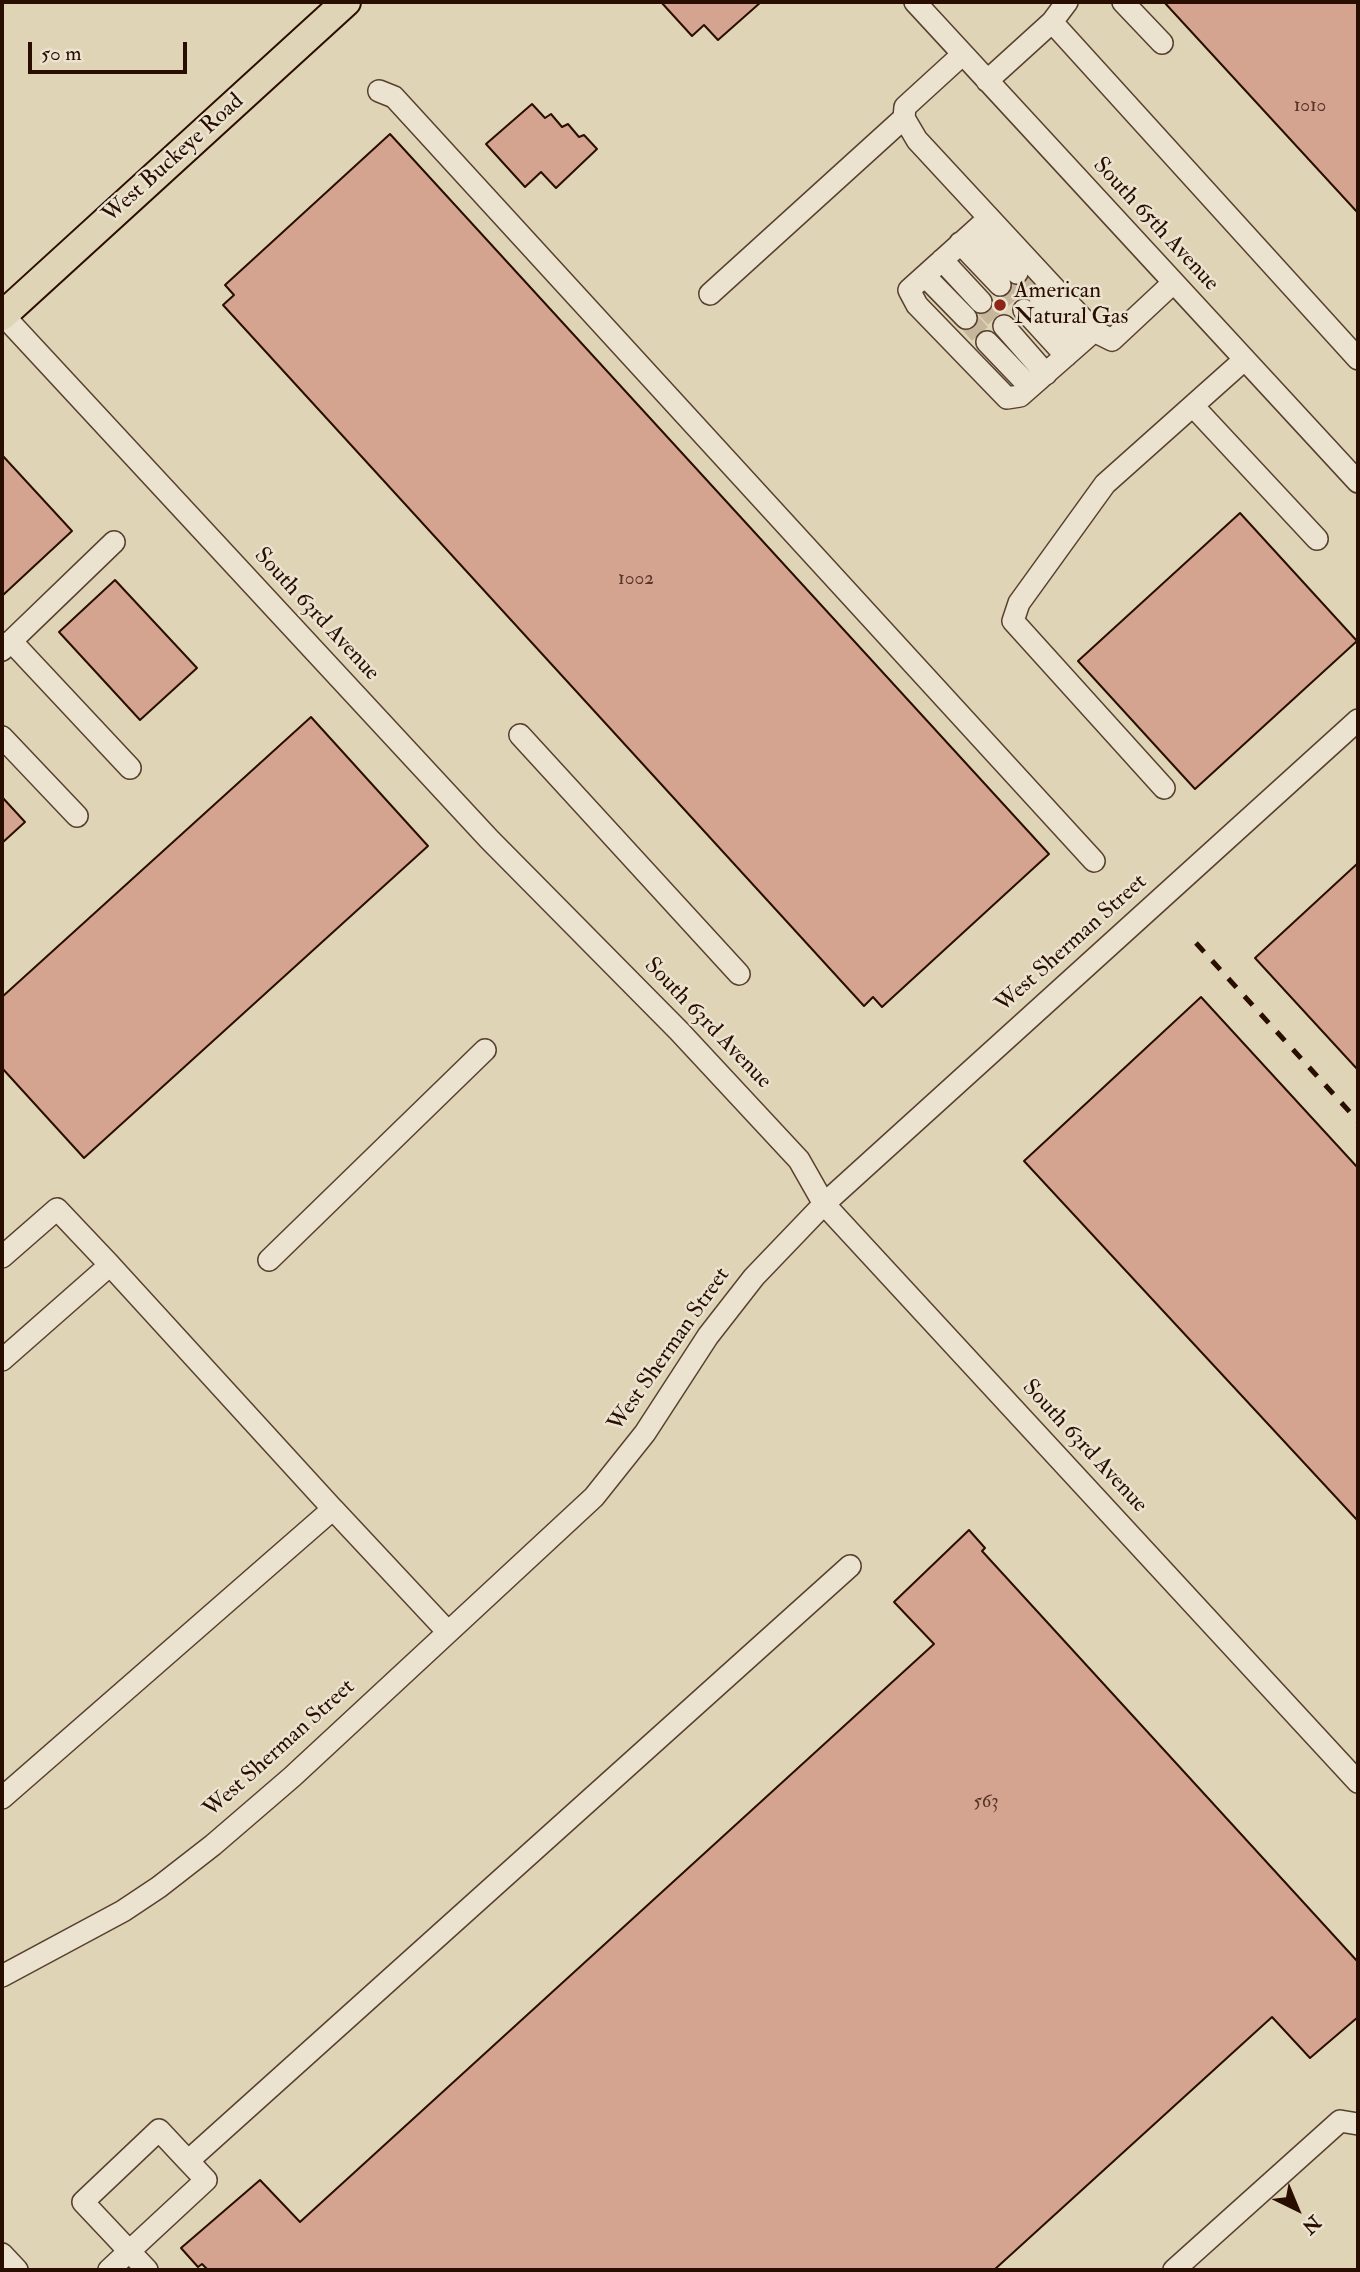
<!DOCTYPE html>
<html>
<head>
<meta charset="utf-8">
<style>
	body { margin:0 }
	#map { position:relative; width:1360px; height:2272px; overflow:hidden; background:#e0d4b7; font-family:"IM FELL Double Pica",serif }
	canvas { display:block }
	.frame { position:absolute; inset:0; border:4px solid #290e00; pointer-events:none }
	.north { position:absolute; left:1262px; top:2174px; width:70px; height:70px; -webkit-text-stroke:5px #ebe3d0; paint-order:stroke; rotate:137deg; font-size:19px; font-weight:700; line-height:28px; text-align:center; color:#290e00 }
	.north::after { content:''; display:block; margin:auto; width:24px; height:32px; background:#290e00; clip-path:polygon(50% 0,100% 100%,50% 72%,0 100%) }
	.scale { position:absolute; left:28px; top:42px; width:159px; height:32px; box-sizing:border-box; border:4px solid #290e00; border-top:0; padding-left:9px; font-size:21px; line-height:24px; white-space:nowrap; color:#290e00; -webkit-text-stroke:5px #ebe3d0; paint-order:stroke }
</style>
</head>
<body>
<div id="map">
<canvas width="1360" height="2272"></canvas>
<div class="frame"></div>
<div class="north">N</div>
<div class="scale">50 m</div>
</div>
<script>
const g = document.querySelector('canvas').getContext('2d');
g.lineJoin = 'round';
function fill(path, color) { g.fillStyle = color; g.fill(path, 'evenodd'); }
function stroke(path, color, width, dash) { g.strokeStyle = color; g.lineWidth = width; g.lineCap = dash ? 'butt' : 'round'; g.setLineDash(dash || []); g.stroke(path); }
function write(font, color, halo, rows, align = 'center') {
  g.font = font + ' "IM FELL Double Pica",serif'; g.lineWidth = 5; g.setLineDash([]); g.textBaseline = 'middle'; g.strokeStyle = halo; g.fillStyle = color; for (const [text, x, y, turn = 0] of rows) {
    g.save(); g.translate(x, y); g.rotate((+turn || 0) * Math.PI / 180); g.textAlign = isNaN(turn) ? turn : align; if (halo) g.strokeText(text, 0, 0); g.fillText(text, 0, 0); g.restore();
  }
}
const building = new Path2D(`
	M661,2H761L718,40L704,25L692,36Z
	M1164,2H1358V213Z
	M532,104L545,118L551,114L562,127L568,124L579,137L584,135L597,149L556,188L541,172L525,187L486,144Z
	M390,134L1049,854L882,1007L873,997L864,1006L223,305L234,295L225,285Z
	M2,455L72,531L2,596Z
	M1240,513L1357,641L1195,789L1078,661Z
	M115,580L197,668L140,720L59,632Z
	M311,717L428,846L84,1158L2,1068V997Z
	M2,797L25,822L2,843Z
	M1358,863V1070L1255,958Z
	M1201,997L1358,1168V1521L1024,1161Z
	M969,1530L985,1548L982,1551L1358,1962V2017L1310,2058L1272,2017L994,2270H208L202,2264L198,2267L181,2248L260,2180L300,2222L934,1644L894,1602Z`);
const minorTunnel = new Path2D(`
	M1017,273L1039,296
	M1000,285L1024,310
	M981,302L1004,326
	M966,318L987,342`);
const minor = new Path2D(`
	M915,2L1358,482
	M1123,2L1162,43
	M1052,22L1067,2
	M963,54L905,107L904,118L917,140L1094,331L1112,340L1173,283
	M987,81L1052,22L1358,359
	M379,91L394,97L1094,861
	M989,218L909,290L917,305L1007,398L1020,396L1094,331
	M976,230L1017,273
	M960,243L1000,285
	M942,260L981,302
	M925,276L966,318
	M710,294L904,118
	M1039,296L1079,344
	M1024,310L1066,356
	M3,315L489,839L679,1031L799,1160L824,1204L1358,1782
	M1004,326L1046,374
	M987,342L1030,387
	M1193,406L1317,539
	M11,641L130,768
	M2,650L114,542
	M520,735L739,974
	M2,737L77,816
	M1164,788L1013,621L1019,603L1105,484L1244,360
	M2,1257L57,1209L110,1265
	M269,1260L485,1050
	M2,1360L110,1265L333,1509
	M2,1798L333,1509L448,1632
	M2,1976L123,1911L159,1887L213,1845L292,1777L594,1497L645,1433L708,1336L754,1277L824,1204L1358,720
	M2,2254L17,2270
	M109,2270L206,2180L188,2161L850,1566
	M147,2270L83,2202L159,2130L188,2161
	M1174,2270L1340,2121L1358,2124`);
const major = new Path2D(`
	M2,316L346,2`);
const rail = new Path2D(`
	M1196,943L1358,1121`);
const markers = [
	[1000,305,7,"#8f2418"]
];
const numberNames = [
	["1010",1310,107],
	["1002",636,580],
	["563",986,1803]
];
const streetNames = [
	["West Buckeye Road",174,159,-42],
	["South 65th Avenue",1155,225,47],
	["South 63rd Avenue",316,615,47],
	["West Sherman Street",1072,944,-42],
	["South 63rd Avenue",707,1024,46],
	["West Sherman Street",670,1350,-55],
	["South 63rd Avenue",1084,1447,47],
	["West Sherman Street",280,1749,-42]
];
const poiNames = [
	["American",1014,292],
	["Natural Gas",1014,318]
];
fill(building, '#d5a491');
stroke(building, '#290e00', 2);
stroke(minorTunnel, '#c5b69c', 21, [21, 10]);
stroke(minor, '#57402e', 24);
stroke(major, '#290e00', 32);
stroke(minor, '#ebe3d0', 21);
stroke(major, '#e0d4b7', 28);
stroke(rail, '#290e00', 5, [12, 12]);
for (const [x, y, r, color] of markers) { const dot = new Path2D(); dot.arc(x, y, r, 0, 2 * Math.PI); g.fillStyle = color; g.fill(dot); stroke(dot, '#ebe3d0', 2.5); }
write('19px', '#543424', null, numberNames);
write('23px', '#290e00', '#ebe3d0', streetNames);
write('23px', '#290e00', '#ebe3d0', poiNames, 'left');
</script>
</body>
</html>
